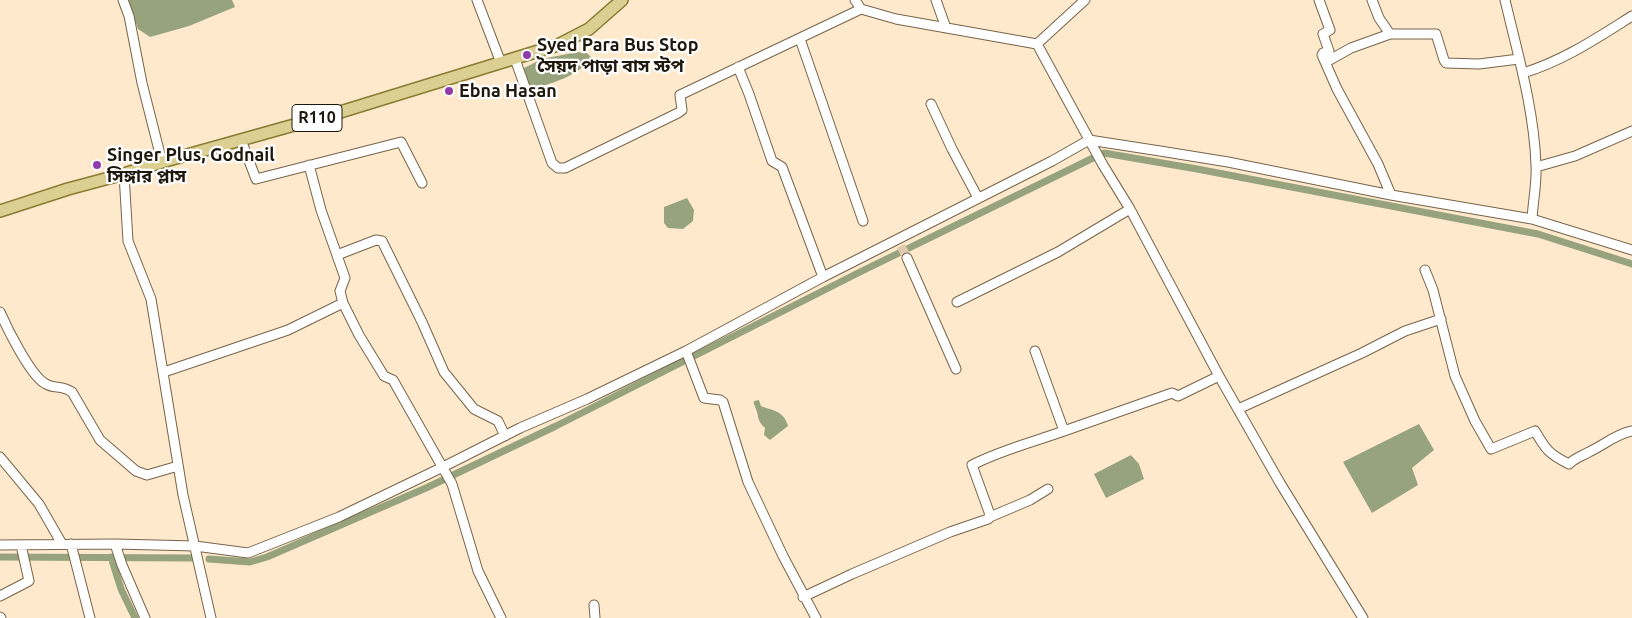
<!DOCTYPE html>
<html>
<head>
<meta charset="utf-8">
<style>
	body { margin:0 }
	canvas { display:block; background:#ffe9cc }
</style>
</head>
<body>
<canvas width="1632" height="618"></canvas>
<script>
const g = document.querySelector('canvas').getContext('2d');
g.lineJoin = 'round';
function fill(path, color) { g.fillStyle = color; g.fill(path, 'evenodd'); }
function stroke(path, color, width, dash) { g.strokeStyle = color; g.lineWidth = width; g.lineCap = dash ? 'butt' : 'round'; g.setLineDash(dash || []); g.stroke(path); }
function write(font, color, halo, rows, align = 'center') {
  g.font = font + ' Ubuntu,"Noto Sans Bengali",sans-serif'; g.lineWidth = 4.5; g.setLineDash([]); g.textBaseline = 'middle'; g.strokeStyle = halo; g.fillStyle = color; for (const [text, x, y, turn = 0] of rows) {
    g.save(); g.translate(x, y); g.rotate((+turn || 0) * Math.PI / 180); g.textAlign = isNaN(turn) ? turn : align; if (halo) g.strokeText(text, 0, 0); g.fillText(text, 0, 0); g.restore();
  }
}
const water = new Path2D(`
	M128,0H232L235,7L189,26L150,37L138,29Z
	M577,52L587,53L592,58C575,78 554,82 530,90L524,68L542,59Z
	M687,198L694,210L693,221L683,229L668,228L664,223V207Z
	M759,400L761,406C774,411 784,411 788,426L770,440L764,435L765,428C757,421 759,417 756,409C755,406 753,403 754,401Z
	M1419,424L1434,450L1412,468L1418,485L1372,513L1343,462Z
	M1131,455L1139,464L1144,479L1106,498L1094,474Z`);
const canal = new Path2D(`
	M1104,153L1197,169L1538,234L1632,264
	M0,557L192,558
	M111,557L121,589L135,618
	M209,559L250,562L267,557L426,488L556,426L860,272L1093,158`);
const minorTunnel = new Path2D(`
	M901,246L907,258`);
const minor = new Path2D(`
	M123,0L129,16L142,83L162,162
	M477,0L501,63
	M855,0L861,9L896,19L1037,44
	M936,0L946,28
	M1085,0L1037,44L1103,165L1130,209L1219,376L1280,483L1363,618
	M1319,0L1330,30L1323,34L1329,51L1323,53L1322,55L1337,89L1378,164L1391,195
	M1372,0L1379,18L1390,34
	M1505,0C1518,55 1534,109 1536,165C1537,183 1533,201 1532,219
	M800,39L863,221
	M515,59L552,163L558,168H565L678,113L682,110L680,95L861,9
	M1326,62L1351,48L1390,34H1436L1444,60L1446,63L1479,64L1519,59
	M738,67L749,94L772,161L782,167L823,277
	M1523,73C1563,61 1597,38 1632,16
	M931,104L952,149L978,198
	M241,140L256,179L401,142L422,183
	M309,165L321,210L345,278L340,291L343,303L359,335L384,376L393,380L452,484L478,571L501,618
	M1536,167L1575,156L1632,131
	M124,174L128,241L151,299L183,495L211,618
	M337,255L376,240L382,241L422,322L444,372L474,409L498,421L505,436
	M907,258L956,369
	M1425,270L1433,290L1455,376L1475,421L1491,449L1535,431C1546,450 1549,454 1569,464C1575,458 1582,456 1589,452C1604,445 1616,434 1632,431
	M957,302L1058,252L1130,209
	M0,312C7,328 31,377 46,384C54,389 62,385 72,392L100,440L136,471L147,475L178,466
	M686,351L704,398L720,400L723,402L748,482L783,556L816,618
	M1035,351L1064,431L1172,393L1178,396L1219,376
	M164,372L288,330L343,303
	M1238,409L1362,353L1405,331L1441,319
	M0,457L39,504L62,544
	M990,517L1030,500L1048,489
	M71,544L90,618
	M115,544L122,565L145,618
	M0,545L115,544L195,546L248,553L339,517L443,467L520,428L587,399L686,351L823,277L1052,161L1089,140L1160,151L1228,162L1391,195L1532,219L1632,250
	M0,596L29,581L21,545
	M803,597L852,574L950,532L988,519L990,517L989,512L972,465C1001,450 1033,442 1064,431
	M594,605L595,618
	M0,617L1,618`);
const major = new Path2D(`
	M0,211L68,189L124,174L162,162L337,113L558,45L589,29L622,0`);
const markers = [
	[527,55,5,"#913ba8"],
	[449,91,5,"#913ba8"],
	[97,165,5,"#913ba8"]
];
const shields = [
	[317,118,50]
];
const shieldNames = [
	["R110",317,118]
];
const poiNames = [
	["Syed Para Bus Stop",537,45],
	["সৈয়দ পাড়া বাস স্টপ",537,66],
	["Ebna Hasan",459,91],
	["Singer Plus, Godnail",107,155],
	["সিঙ্গার প্লাস",107,176]
];
fill(water, '#96a37c');
stroke(canal, '#96a37c', 7);
stroke(minorTunnel, '#ddcaaf', 9, [9, 4.5]);
stroke(minor, '#76644a', 11);
stroke(major, '#897b32', 14);
stroke(minor, '#fff', 9);
stroke(major, '#dbd091', 11);
for (const [x, y, r, color] of markers) { const dot = new Path2D(); dot.arc(x, y, r, 0, 2 * Math.PI); g.fillStyle = color; g.fill(dot); stroke(dot, '#fff', 2); }
for (const [x, y, w] of shields) { const box = new Path2D(); box.roundRect(x - w / 2, y - 13.5, w, 27, 4); g.fillStyle = '#fff'; g.fill(box); stroke(box, '#1e170c', 1); }
write('bold 16px', '#1e170c', null, shieldNames);
write('bold 18px', '#1e170c', '#fff', poiNames, 'left');
</script>
</body>
</html>
